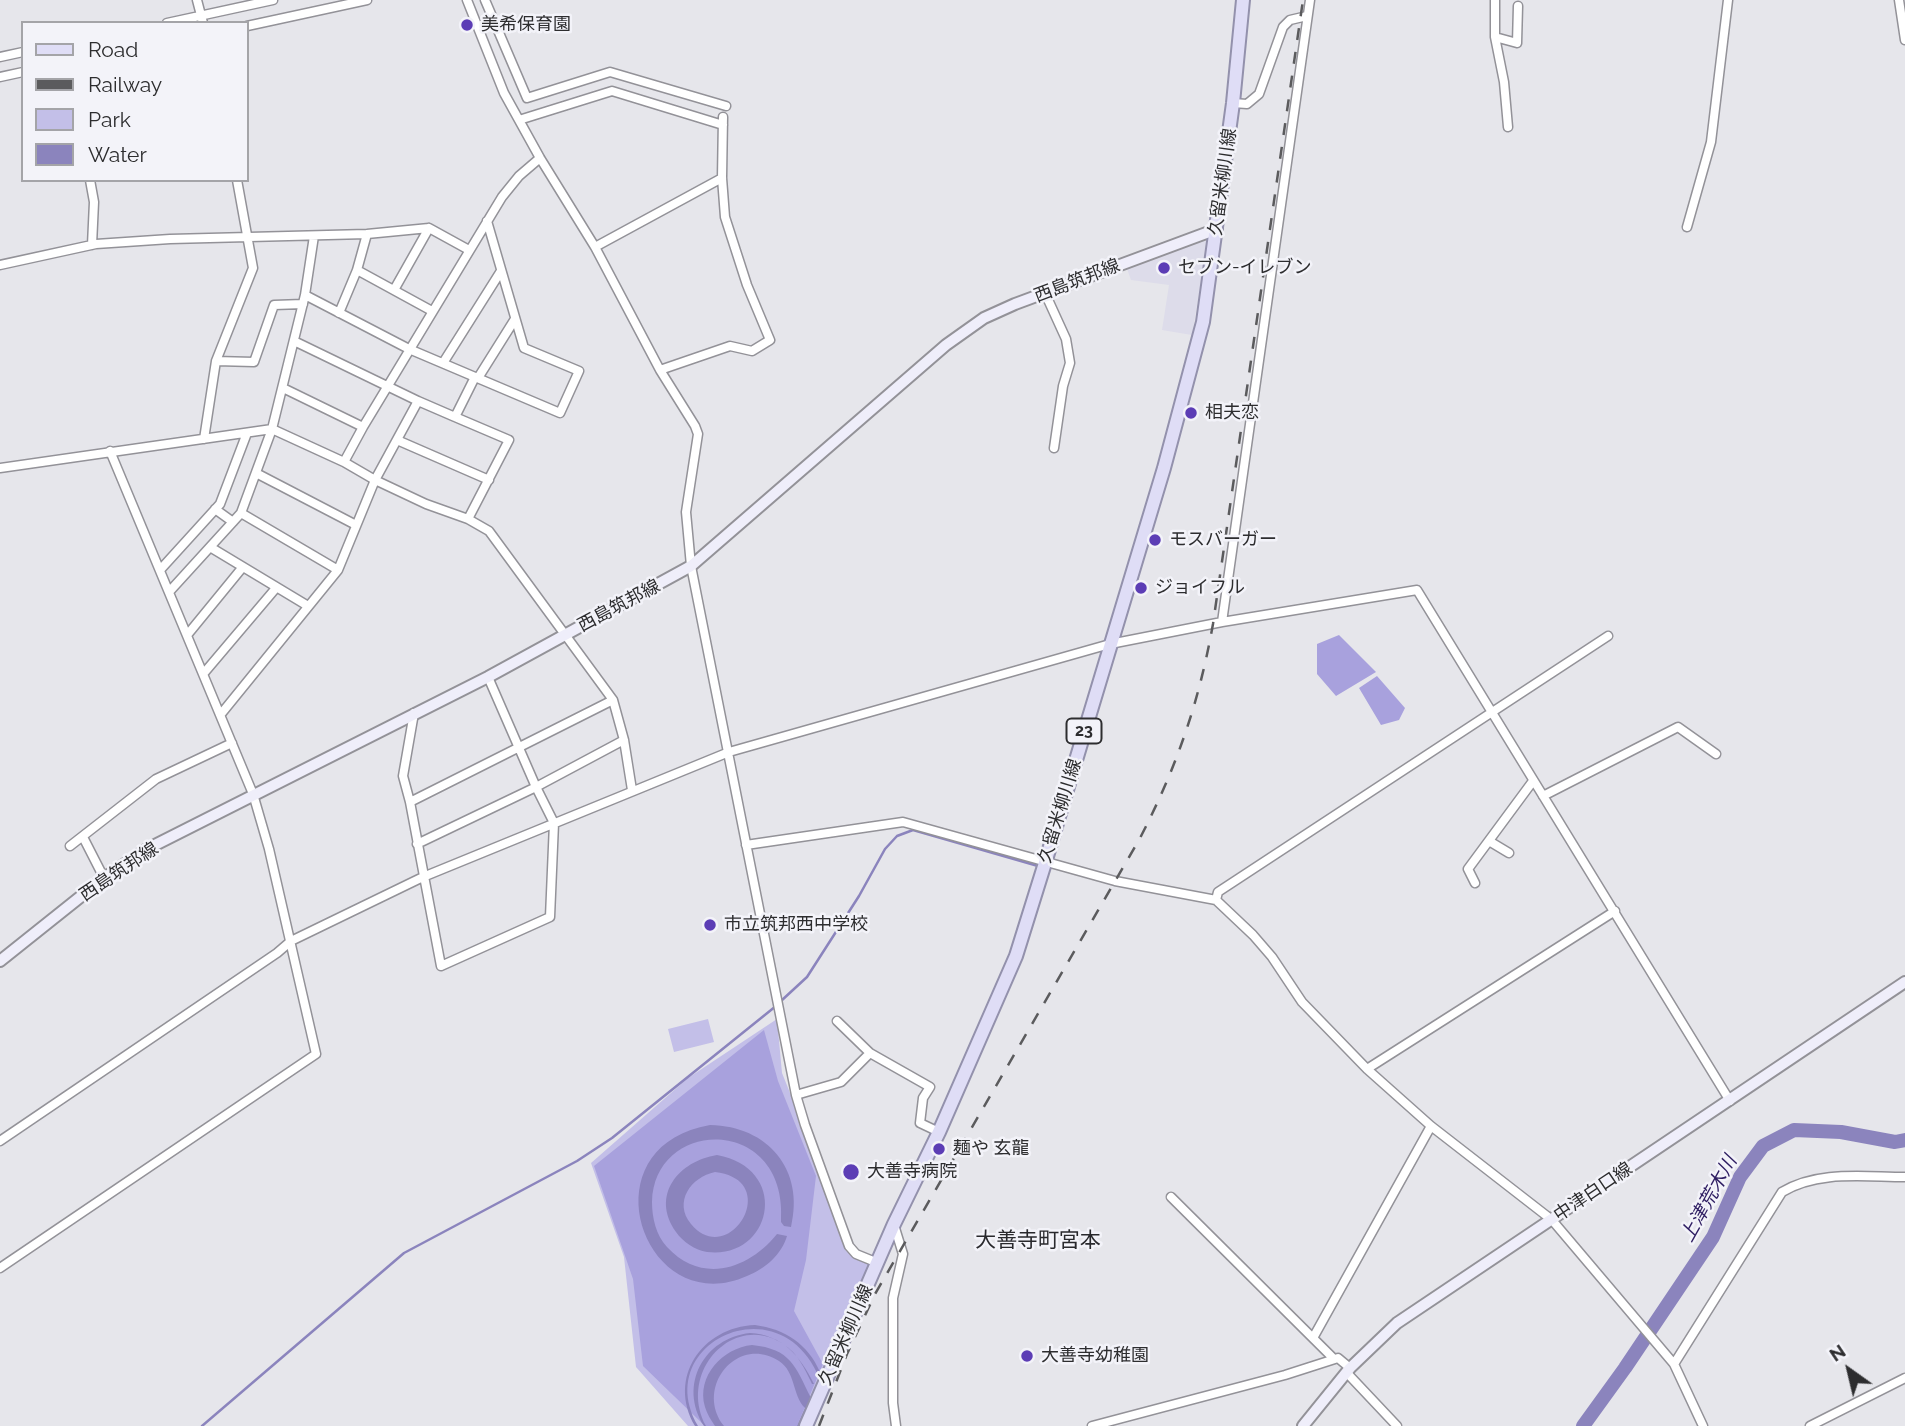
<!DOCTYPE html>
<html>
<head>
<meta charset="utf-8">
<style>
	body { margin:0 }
	#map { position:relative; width:1905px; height:1426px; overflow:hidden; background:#e6e6eb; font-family:Raleway,sans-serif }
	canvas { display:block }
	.legend { position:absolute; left:21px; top:21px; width:228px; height:161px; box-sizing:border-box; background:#f3f3f9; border:2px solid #a4a4a8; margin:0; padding:9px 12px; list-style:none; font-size:21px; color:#2d2d2f }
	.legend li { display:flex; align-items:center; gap:14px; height:35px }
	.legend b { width:35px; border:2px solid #a4a4a8 }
	.north { position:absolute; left:1814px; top:1335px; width:70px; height:70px; -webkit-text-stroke:5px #f3f3f9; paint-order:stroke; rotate:326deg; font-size:19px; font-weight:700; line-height:28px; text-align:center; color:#2d2d2f }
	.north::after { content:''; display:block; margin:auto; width:24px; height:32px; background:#2d2d2f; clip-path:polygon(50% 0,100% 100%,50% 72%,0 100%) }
</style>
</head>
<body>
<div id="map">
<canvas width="1905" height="1426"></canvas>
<ul class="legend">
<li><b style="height:9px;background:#dfddf6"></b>Road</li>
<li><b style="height:9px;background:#5b5b5d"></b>Railway</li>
<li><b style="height:19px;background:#c3bfe8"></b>Park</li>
<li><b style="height:19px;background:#8b84bd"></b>Water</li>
</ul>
<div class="north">N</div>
</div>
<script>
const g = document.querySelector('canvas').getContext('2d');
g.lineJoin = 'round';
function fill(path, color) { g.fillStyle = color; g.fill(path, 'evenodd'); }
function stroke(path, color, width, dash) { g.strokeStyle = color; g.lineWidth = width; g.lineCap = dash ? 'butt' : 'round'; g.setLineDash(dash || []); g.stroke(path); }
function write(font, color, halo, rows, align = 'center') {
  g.font = font + ' Raleway,"Noto Sans JP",sans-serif'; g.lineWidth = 5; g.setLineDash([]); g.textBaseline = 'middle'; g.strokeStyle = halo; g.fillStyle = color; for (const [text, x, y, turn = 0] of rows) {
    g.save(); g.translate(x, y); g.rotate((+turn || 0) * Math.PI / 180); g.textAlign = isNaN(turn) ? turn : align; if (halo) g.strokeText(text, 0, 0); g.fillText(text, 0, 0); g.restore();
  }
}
const built = new Path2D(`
	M1206,236L1208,240L1192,335L1162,330L1169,285L1131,280L1126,266Z`);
const green = new Path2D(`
	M708,1019L714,1042L674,1052L668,1029Z
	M777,1019L782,1073L855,1255L864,1259L872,1266L801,1426H688L636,1367L624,1257L591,1163L688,1078Z`);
const forest = new Path2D(`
	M1339,635L1376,672L1336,696L1317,674V644Z
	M1377,676L1405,708L1399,720L1381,725L1359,688Z
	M764,1030L778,1081L816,1176L806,1260L794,1311L823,1364L797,1426H705L643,1366L633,1279L594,1166Z`);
const water = new Path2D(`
	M710,1125C768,1126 805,1170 791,1227L784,1226L781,1222C789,1115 654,1116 652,1202C652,1218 656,1235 667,1247C702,1285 749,1269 777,1234L787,1236C782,1254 765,1269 747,1276C644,1322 583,1147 710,1125Z
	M717,1155C792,1169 772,1260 707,1252C695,1250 683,1242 676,1232C650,1195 679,1161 717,1155ZM715,1172C784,1180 729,1270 691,1224C673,1202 691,1177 715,1172Z
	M755,1325C785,1329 808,1344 820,1372L817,1373C775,1284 651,1345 698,1426H695C667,1378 702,1327 755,1325Z
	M750,1333C783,1335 800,1356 814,1384H812C807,1373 801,1361 793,1352C742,1303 675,1368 706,1426H704C678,1385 704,1338 750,1333Z
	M752,1345C791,1349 795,1366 811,1398L799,1426H797L805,1408C792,1395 796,1372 779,1361C737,1334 694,1388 724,1426H715C711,1420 707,1414 705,1407C696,1376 723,1348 752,1345Z`);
const stream = new Path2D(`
	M781,1001L807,977L859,896L885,849L897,836L913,830L1038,866
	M202,1426L404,1253L577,1161L612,1138L776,1006`);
const river = new Path2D(`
	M1583,1426L1625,1368L1713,1237L1740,1177L1763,1146L1794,1130L1841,1132L1895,1142L1905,1140`);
const street = new Path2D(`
	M197,0L203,23
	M467,0L504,93L540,158L595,247L660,370L695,426L698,434L686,512L691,566L796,1095L805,1125L849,1246L856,1254L878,1263
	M485,0L527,98L610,72L726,106
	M1495,0V37
	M1899,0L1905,40
	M167,23L273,0
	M247,26L367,0
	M0,57L23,52
	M0,77L23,72
	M1233,103L1247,104L1259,94L1283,27L1290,20L1307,16
	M519,120L612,91L723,125
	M1508,127L1504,82L1495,37L1517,43L1518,6
	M90,180L94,202L92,245
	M1687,227L1711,142L1728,0
	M595,247L722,178
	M0,265L96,244L170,239L367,234L429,228L469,250
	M357,270L432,311
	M394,290L429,228
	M1045,293L1066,339L1070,363L1063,386L1054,448
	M305,295L409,349L560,413L579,371L524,348L487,221
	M339,313L357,270L367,234
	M294,341L418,401
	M216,361L254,362L274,305L303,304
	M443,363L501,271
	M660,370L730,346L752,351L770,340L747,285L725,217L722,178L723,117
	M478,378L515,319
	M283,388L363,427L502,197L519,176L540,158
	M204,439L216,361L253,268L237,180
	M397,440L489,480
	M344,462L363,427
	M0,468L272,429L344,462L375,480L426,504L468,519L489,531L613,700L624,740L632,790
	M256,473L356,525
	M215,509L233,522
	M241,513L338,570
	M468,519L509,440L455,417L475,377
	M210,547L308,606
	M160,570L220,504L247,433
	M169,592L241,513L272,429L305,295L314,236
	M1222,622L1310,0
	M188,634L242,568
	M204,673L276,588
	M414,713L403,776L410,802L441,966L550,917L554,823L536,787L488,677
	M221,714L338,570L375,480L418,401L455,417
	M1543,796L1678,727L1716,754
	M410,802L613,700
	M83,837L104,878
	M1489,841L1509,853
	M417,844L536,787L624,740
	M746,845L903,822L1115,881L1216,900L1253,935L1272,957L1302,1002L1367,1069L1431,1126L1552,1220L1674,1364L1703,1426
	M70,846L156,779L232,743
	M1475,883L1468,869L1533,781
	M1216,900L1218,892L1608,636
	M837,1021L870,1053L930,1087L923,1098L920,1123L939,1132
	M1367,1069L1615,911
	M796,1095L841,1082L870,1053
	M0,1141L277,953L291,941L423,877L729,752L1110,644L1222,622L1417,590L1730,1101
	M1171,1197L1334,1359
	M894,1225L903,1254L893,1298V1403L896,1426
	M0,1268L316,1054L269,849L253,794L110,451
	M1313,1338L1431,1126
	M1674,1364L1782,1192C1818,1170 1864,1177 1905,1177
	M1347,1373L1397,1426
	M1092,1426L1285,1375L1338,1358L1350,1368
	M1810,1426L1905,1378`);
const secondary = new Path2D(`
	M0,961L104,878L147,849L488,677L691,566L946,345L984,318L1015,304L1217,229
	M1303,1426L1350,1368L1397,1323L1905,982`);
const primary = new Path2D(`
	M806,1426L894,1224L939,1132L1016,956L1045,863L1164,468L1203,322L1233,103L1243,0`);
const rail = new Path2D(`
	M819,1426L847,1354L875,1294L1139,840C1176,769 1199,703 1213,624L1303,0`);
const markers = [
	[467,25,7,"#5c3db5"],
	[1164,268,7,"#5c3db5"],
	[1191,413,7,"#5c3db5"],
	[1155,540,7,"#5c3db5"],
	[1141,588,7,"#5c3db5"],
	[710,925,7,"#5c3db5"],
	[939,1149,7,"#5c3db5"],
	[851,1172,9,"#5c3db5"],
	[1027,1356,7,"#5c3db5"]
];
const shields = [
	[1084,731,35]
];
const shieldNames = [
	["23",1084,731]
];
const poiNames = [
	["美希保育園",481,25],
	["セブン-イレブン",1178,268],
	["相夫恋",1205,413],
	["モスバーガー",1169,540],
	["ジョイフル",1155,588],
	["市立筑邦西中学校",724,925],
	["麺や 玄龍",953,1149],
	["大善寺病院",867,1172],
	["大善寺幼稚園",1041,1356]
];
const streetNames = [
	["久留米柳川線",1223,182,-82],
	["西島筑邦線",1077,281,-21],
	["西島筑邦線",619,606,-28],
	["久留米柳川線",1060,811,-73],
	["西島筑邦線",119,872,-34],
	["中津白口線",1593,1192,-34],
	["久留米柳川線",846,1335,-66]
];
const waterNames = [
	["上津荒木川",1709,1199,-61]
];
const quarterNames = [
	["大善寺町宮本",1038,1241]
];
fill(built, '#dddcea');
fill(green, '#c3bfe8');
fill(forest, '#a8a1dd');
fill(water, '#8b84bd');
stroke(stream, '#8b84bd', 2.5);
stroke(river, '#8b84bd', 14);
stroke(street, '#939298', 11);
stroke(secondary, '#939298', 14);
stroke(primary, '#9391ac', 16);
stroke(street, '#fff', 8);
stroke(secondary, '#efeefa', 10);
stroke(primary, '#dfddf6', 12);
stroke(rail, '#5b5b5d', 2.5, [12, 12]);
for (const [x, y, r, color] of markers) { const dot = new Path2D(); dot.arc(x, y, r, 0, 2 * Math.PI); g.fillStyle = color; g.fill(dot); stroke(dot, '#f3f3f9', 2.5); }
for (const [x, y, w] of shields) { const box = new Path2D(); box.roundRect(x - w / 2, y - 12.5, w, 25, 5); g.fillStyle = '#f3f3f9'; g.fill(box); stroke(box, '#2d2d2f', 2); }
write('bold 16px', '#2d2d2f', null, shieldNames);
write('18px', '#2d2d2f', '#f3f3f9', poiNames, 'left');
write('18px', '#2d2d2f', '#f3f3f9', streetNames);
write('italic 19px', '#2e1d62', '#f3f3f9', waterNames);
write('21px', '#29292d', '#f3f3f9', quarterNames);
</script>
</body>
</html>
